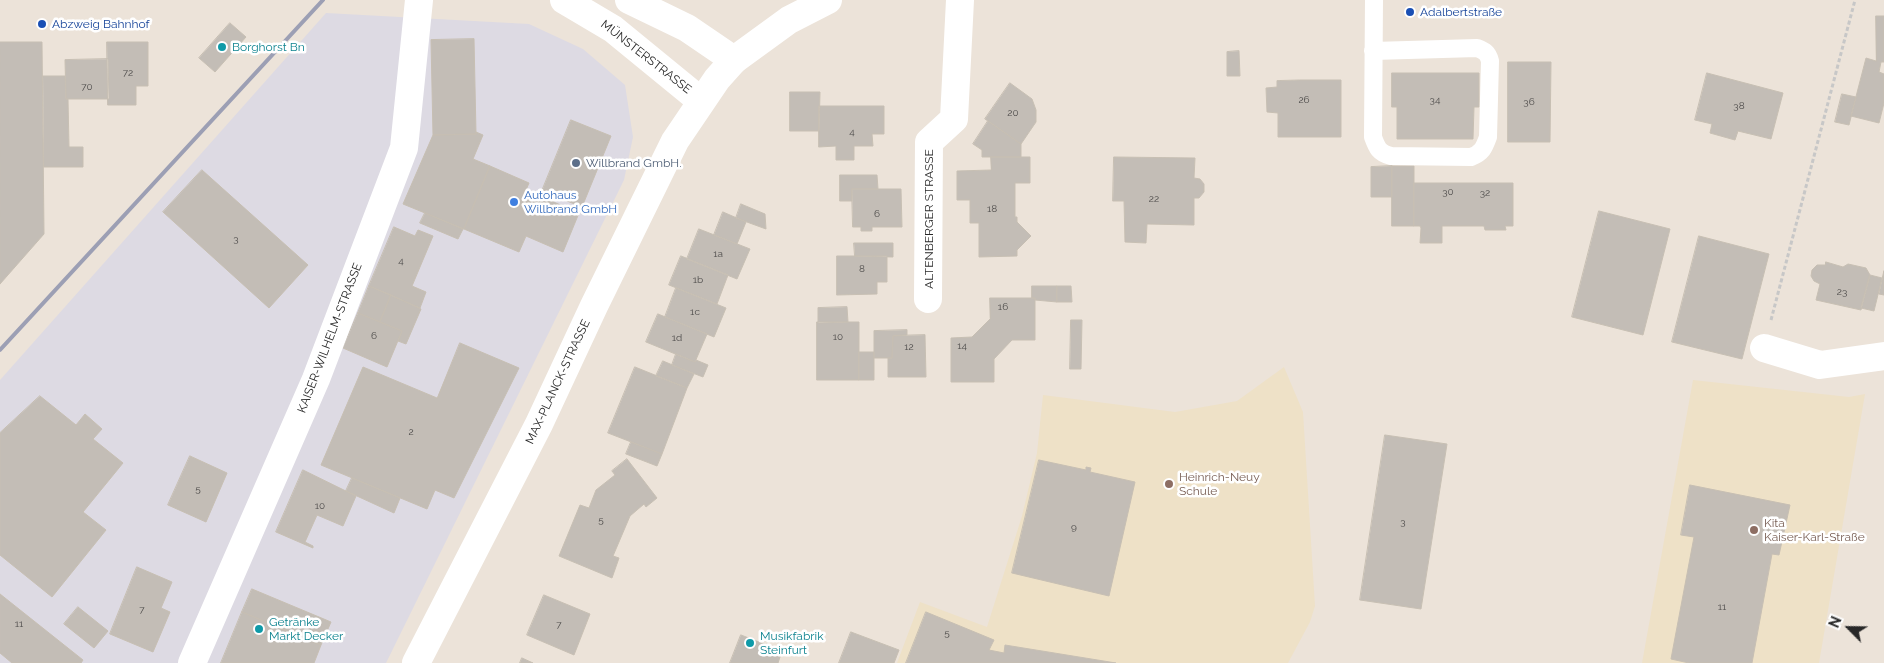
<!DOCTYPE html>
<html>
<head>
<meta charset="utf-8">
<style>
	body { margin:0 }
	#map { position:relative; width:1884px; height:663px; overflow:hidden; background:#ece3d9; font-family:Raleway,sans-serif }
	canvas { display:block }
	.north { position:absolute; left:1824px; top:603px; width:50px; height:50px; -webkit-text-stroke:4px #fff; paint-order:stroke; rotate:293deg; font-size:14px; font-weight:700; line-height:20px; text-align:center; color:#282828 }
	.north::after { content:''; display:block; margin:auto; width:18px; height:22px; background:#282828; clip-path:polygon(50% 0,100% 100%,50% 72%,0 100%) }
</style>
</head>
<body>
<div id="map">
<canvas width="1884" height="663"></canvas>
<div class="north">N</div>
</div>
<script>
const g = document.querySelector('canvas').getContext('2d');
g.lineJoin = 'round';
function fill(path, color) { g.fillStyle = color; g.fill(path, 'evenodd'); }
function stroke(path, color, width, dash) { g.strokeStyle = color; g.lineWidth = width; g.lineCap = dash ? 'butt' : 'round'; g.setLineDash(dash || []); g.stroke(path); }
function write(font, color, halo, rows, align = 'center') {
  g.font = font + ' Raleway,sans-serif'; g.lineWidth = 5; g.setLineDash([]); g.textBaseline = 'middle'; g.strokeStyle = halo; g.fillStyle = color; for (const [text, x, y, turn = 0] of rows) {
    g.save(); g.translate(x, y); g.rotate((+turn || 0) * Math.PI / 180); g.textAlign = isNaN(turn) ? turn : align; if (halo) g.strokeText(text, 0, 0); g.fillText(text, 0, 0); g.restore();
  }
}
const industrial = new Path2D(`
	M326,13L529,24L583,49L625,85L633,137L624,180L386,663H0V380Z`);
const education = new Path2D(`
	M1284,367L1303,412L1315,606L1310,622L1288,663H897L920,602L987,627L1022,516L1037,453L1043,395L1175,412L1237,401Z
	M1693,380L1849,397L1865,394L1819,663H1642Z`);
const building = new Path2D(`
	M1876,16H1884V62H1881L1879,72L1884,74V103L1879,123L1851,116L1866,58L1876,61Z
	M230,23L246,37L215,72L199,58Z
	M474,39L476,134L433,135L431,40Z
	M0,42H42L44,234L0,284Z
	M107,42H148V86H136V105H108Z
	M1239,51L1240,76H1227V52Z
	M108,59L109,99H66L65,60Z
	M1508,62H1551L1550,142H1508Z
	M1392,73H1479V107H1474L1473,139H1397V107H1392Z
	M1707,73L1783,93L1771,139L1738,131L1735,140L1710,133L1712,124L1695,120Z
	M43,76H65L66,99H68L69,147H83V167H44Z
	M1300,80H1341V137H1278V113L1267,112L1266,88L1277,87V81Z
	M1010,83L1032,99L1036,110V122L1021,144L985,119Z
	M790,92H820L819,131H790Z
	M1842,94L1856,97L1849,125L1835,122Z
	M819,106H884V134H872L873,146H854V160H836V146L819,147Z
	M571,120L611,136L582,207L542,191Z
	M988,121L1021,144V157H982V150L973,144Z
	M476,132L483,135L473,159L490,166L464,229L403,204L433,135L476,134Z
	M991,157H1030V183H1015V217H1017V222L1031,236L1017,250V256L979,257V223H970V200H957V171L991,170Z
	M1114,157L1195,158L1194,178L1200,179L1204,184V192L1199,198H1194V225L1147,224L1146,243L1125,242L1124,201H1113Z
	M490,166L529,183L526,190L579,213L563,252L526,236L519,252L464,229Z
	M1392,166V197H1371V167Z
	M1392,166H1414V226H1392Z
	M202,170L308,265L269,308L163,212Z
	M840,175H877L878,189H852V201H840Z
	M1414,183H1513V226H1505L1506,230H1485L1484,226H1442V243H1420L1421,228L1420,226H1414Z
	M852,189H901L902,227H872V231H861V227H853Z
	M741,204L765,214L766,229L736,218Z
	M1599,211L1670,229L1643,335L1572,317Z
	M723,212L746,222L737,244L714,235Z
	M425,213L463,229L458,239L420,223Z
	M394,227L415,236L418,230L433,236L412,286L426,292L420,308L369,286Z
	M699,229L750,249L737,279L687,259Z
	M1699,236L1769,254L1742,359L1672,342Z
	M854,243H893V257L855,256Z
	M681,256L728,275L717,304L669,285Z
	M837,256H887V282H877V294L837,295Z
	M1826,262L1843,267L1848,264L1866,268L1870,275L1861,310L1816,300L1820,284L1814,281L1811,276L1812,270L1817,265H1825Z
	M1884,271V295L1879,294Z
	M1870,275L1882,278L1874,311L1861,308Z
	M369,286L391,295L380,322L358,313Z
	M1032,286H1057V302L1035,300V298H1032Z
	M1057,286H1071L1072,302H1057Z
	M676,288L726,308L714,337L665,317Z
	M391,295L421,309L406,344L398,341L402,331L380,322Z
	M990,298H1035V340H1012L994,359V382H951V338L972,337L990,319Z
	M847,307L848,322L818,323V308Z
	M358,313L402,331L387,367L343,348Z
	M658,314L707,334L695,362L646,342Z
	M1071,320H1082L1081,369H1070Z
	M817,322H859V380H817Z
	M907,330V335L893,336L892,358H874V331Z
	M925,335L926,377H888V358H892L893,336Z
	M460,343L519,368L454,498L435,490L427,509L321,465L363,367L437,398Z
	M859,352H874V380H859Z
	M676,354L695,362L696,360L708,365L703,377L672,365Z
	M663,361L694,374L687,388L656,376Z
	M635,367L687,388L662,454L608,433Z
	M40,396L76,425L85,414L102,429L93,439L123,463L83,512L106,530L52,597L0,555V433Z
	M1385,435L1447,444L1421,609L1360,600Z
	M631,442L662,454L657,466L626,454Z
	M190,456L227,473L206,522L168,505Z
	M627,459L657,498L646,507L644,504L630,516L613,556L619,558L612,578L559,556L580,505L589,508L596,490L615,475L612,471Z
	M1039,460L1086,470V467L1091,468L1090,472L1135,482L1109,596L1012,573Z
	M303,470L356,496L343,526L317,515L305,542L313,546V548L276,532Z
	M352,478L400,498L394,513L346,491Z
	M1690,485L1790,505L1779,555L1772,554L1752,663H1689L1671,659L1694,537L1681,535Z
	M137,567L172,582L161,608L170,612L153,652L110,634Z
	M252,589L331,622L321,645L242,612Z
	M0,594L83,660L81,663H12L0,653Z
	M544,595L590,614L574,655L527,635Z
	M78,607L108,631L94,648L64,624Z
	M242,612L321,645L314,663H221Z
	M926,612L994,640L989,650L1004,653L1005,645L1116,663H906Z
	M851,632L899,650L894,663H839Z
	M741,635L782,651L778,663H730Z
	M522,658L533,663H520Z`);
const path = new Path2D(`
	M1771,320L1855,0`);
const lane = new Path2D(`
	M1373,51L1477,48C1485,51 1488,53 1490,61L1488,137C1484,148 1482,153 1471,157L1391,156C1379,153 1377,148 1373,137L1374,0`);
const street = new Path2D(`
	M564,0L613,29L701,101
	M629,0L687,28L734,60
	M928,299L929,142L954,119L960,0
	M1764,348L1820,365L1884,356
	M192,663L316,379L404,148L419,0`);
const secondary = new Path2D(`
	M416,663L539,424L594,306L675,141L717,79L734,60L789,20L828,0`);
const rail = new Path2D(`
	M0,350L323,0`);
const markers = [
	[1410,12,5,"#1a4fb4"],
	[42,24,5,"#1a4fb4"],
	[222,47,5,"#0f9aa8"],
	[576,163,5,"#5c6f8a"],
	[514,202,5,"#3f7fe0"],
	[1169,484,5,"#8d6e63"],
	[1754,530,5,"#8d6e63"],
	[259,629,5,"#0f9aa8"],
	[750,643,5,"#0f9aa8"]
];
const numberNames = [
	["72",128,73],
	["70",87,87],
	["26",1304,100],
	["34",1435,100],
	["36",1529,102],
	["38",1739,106],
	["20",1013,113],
	["4",852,132],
	["30",1448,192],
	["32",1485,193],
	["22",1154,199],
	["18",992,209],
	["6",877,214],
	["3",236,239],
	["1a",718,254],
	["4",401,261],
	["8",862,269],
	["1b",698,280],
	["23",1842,292],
	["16",1003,307],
	["1c",695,312],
	["6",374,336],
	["10",838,337],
	["1d",677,338],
	["14",962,346],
	["12",909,347],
	["2",411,432],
	["5",198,489],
	["10",320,506],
	["5",601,520],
	["3",1403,522],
	["9",1074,527],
	["11",1722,607],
	["7",142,610],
	["11",19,624],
	["7",559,625],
	["5",947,633]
];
const transitNames = [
	["Adalbertstraße",1420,12],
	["Abzweig Bahnhof",52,24]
];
const cultureNames = [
	["Borghorst Bn",232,47],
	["Getränke",269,622],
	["Markt Decker",269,636],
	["Musikfabrik",760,636],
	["Steinfurt",760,650]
];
const streetNames = [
	["MÜNSTERSTRASSE",646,57,38],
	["ALTENBERGER STRASSE",929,219,-90],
	["KAISER-WILHELM-STRASSE",330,338,-69],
	["MAX-PLANCK-STRASSE",558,382,-65]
];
const serviceNames = [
	["Willbrand GmbH.",586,163]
];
const shopNames = [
	["Autohaus",524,195],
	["Willbrand GmbH",524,209]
];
const educationNames = [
	["Heinrich-Neuy",1179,477],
	["Schule",1179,491],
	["Kita",1764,523],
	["Kaiser-Karl-Straße",1764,537]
];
fill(industrial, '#dddae3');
fill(education, '#eee1c7');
fill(building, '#c3bdb6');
stroke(building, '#c7bfb3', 1);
stroke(path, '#c7c7c7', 3, [4, 2.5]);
stroke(lane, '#fff', 18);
stroke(street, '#fff', 28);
stroke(secondary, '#fff', 28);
stroke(rail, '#9c9fb4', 4);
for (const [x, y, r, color] of markers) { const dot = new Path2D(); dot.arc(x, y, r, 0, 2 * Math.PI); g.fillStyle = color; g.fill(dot); stroke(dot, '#fff', 2); }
write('10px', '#4f4d4c', null, numberNames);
write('12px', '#164399', '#fff', transitNames, 'left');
write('12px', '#0d838f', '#fff', cultureNames, 'left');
write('12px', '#282828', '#fff', streetNames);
write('12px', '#4e5e75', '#fff', serviceNames, 'left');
write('12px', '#366cbe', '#fff', shopNames, 'left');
write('12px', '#785e54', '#fff', educationNames, 'left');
</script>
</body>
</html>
